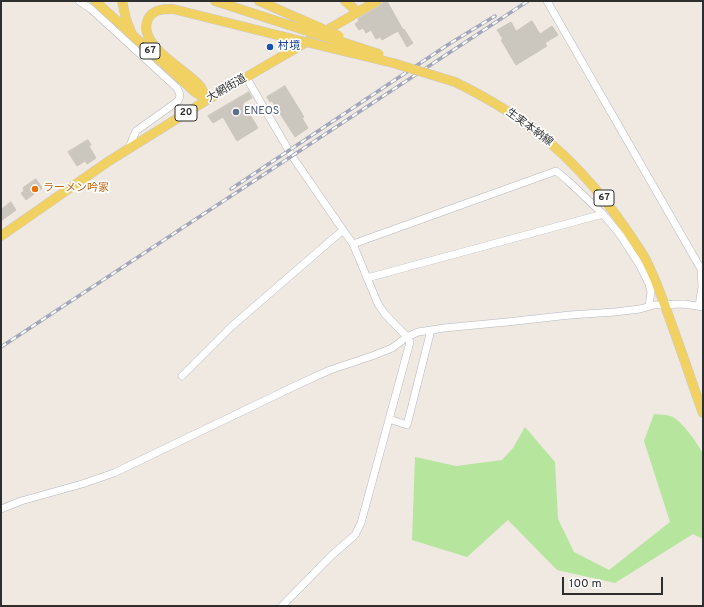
<!DOCTYPE html>
<html>
<head>
<meta charset="utf-8">
<style>
	body { margin:0 }
	#map { position:relative; width:704px; height:607px; overflow:hidden; background:#efe9e1; font-family:Overpass,sans-serif }
	canvas { display:block }
	.frame { position:absolute; inset:0; border:2px solid #2e2e2e; pointer-events:none }
	.scale { position:absolute; left:562px; top:577px; width:101px; height:18px; box-sizing:border-box; border:2px solid #2e2e2e; border-top:0; padding-left:5px; font-size:12px; line-height:14px; white-space:nowrap; color:#2e2e2e; -webkit-text-stroke:3px #fff; paint-order:stroke }
</style>
</head>
<body>
<div id="map">
<canvas width="704" height="607"></canvas>
<div class="frame"></div>
<div class="scale">100 m</div>
</div>
<script>
const g = document.querySelector('canvas').getContext('2d');
g.lineJoin = 'round';
function fill(path, color) { g.fillStyle = color; g.fill(path, 'evenodd'); }
function stroke(path, color, width, dash) { g.strokeStyle = color; g.lineWidth = width; g.lineCap = dash ? 'butt' : 'round'; g.setLineDash(dash || []); g.stroke(path); }
function write(font, color, halo, rows, align = 'center') {
  g.font = font + ' Overpass,"Noto Sans JP",sans-serif'; g.lineWidth = 3.5; g.setLineDash([]); g.textBaseline = 'middle'; g.strokeStyle = halo; g.fillStyle = color; for (const [text, x, y, turn = 0] of rows) {
    g.save(); g.translate(x, y); g.rotate((+turn || 0) * Math.PI / 180); g.textAlign = isNaN(turn) ? turn : align; if (halo) g.strokeText(text, 0, 0); g.fillText(text, 0, 0); g.restore();
  }
}
const green = new Path2D(`
	M654,414C659,415 665,414 670,416C681,419 698,444 703,454V539L693,534L615,583L557,570L508,520L467,557L412,540L415,457L456,466L502,460L513,448L525,427L555,462L558,519L574,552L609,570L670,522L644,441Z`);
const building = new Path2D(`
	M387,1L403,30L404,29L413,43L407,47L398,31L382,40L380,37L376,39L371,30L366,33L363,28L359,30L355,24L359,21L358,19Z
	M532,21L540,34L552,26L558,35L545,43L547,46L516,65L501,40L503,39L497,30L511,22L516,31Z
	M285,86L304,117L302,118L308,128L295,137L272,101L270,102L267,97Z
	M249,92L252,98L243,103L258,128L237,141L223,117L213,123L208,116Z
	M88,140L91,145L89,146L96,158L87,164L85,161L77,166L68,152Z
	M36,179L42,188L26,200L21,193L24,191L23,188Z
	M11,202L16,210L1,221V210Z`);
const minor = new Path2D(`
	M79,1L91,9L177,88C180,93 181,96 178,101L136,131L133,138L129,148
	M547,1L701,269L702,287L699,306
	M246,77L292,156L343,230
	M353,244L556,171L567,180L603,214
	M367,278L603,214L621,236L639,264L649,284L651,292L649,306
	M182,376L232,326L343,230L353,244L378,304L385,314L407,337L410,342L361,523L355,535L331,556L282,606
	M389,419L407,425L431,330
	M1,509L21,501L82,484L114,473L297,385L330,370L372,356L392,348L407,337L418,332L444,328L507,322L570,315L615,312L640,309L654,305L684,304L703,307`);
const major = new Path2D(`
	M95,1L195,92L206,99
	M122,1L126,19L131,32
	M215,1L292,26
	M259,1L300,19
	M345,1L358,12
	M455,82C523,115 571,154 616,215C626,229 636,243 645,258C657,281 665,306 674,331C684,358 693,386 703,413
	M207,100C205,96 203,90 200,86C186,69 136,45 148,19C153,9 164,9 173,9L281,36
	M1,236L109,161L207,100L377,1`);
const rail = new Path2D(`
	M231,189L449,44L495,16
	M1,347L528,1`);
const majorBridge = new Path2D(`
	M300,19L339,36
	M292,26L379,54
	M281,36L393,63L455,82`);
const markers = [
	[270,47,4,"#1a4fb4"],
	[236,112,4,"#5c6f8a"],
	[35,189,4,"#e8710a"]
];
const shields = [
	[150,51,20],
	[186,113,22],
	[604,198,20]
];
const shieldNames = [
	["67",150,51],
	["20",186,113],
	["67",604,198]
];
const transitNames = [
	["村境",278,47]
];
const streetNames = [
	["大網街道",227,89,-30],
	["生実本納線",529,128,36]
];
const serviceNames = [
	["ENEOS",244,112]
];
const foodNames = [
	["ラーメン吟家",43,189]
];
fill(green, '#b6e59e');
fill(building, '#cbc7bf');
stroke(building, '#cbc5ba', 1);
stroke(minor, '#b4b7c1', 8);
stroke(major, '#c9c9c9', 10);
stroke(minor, '#fff', 7);
stroke(major, '#f2d163', 9);
stroke(rail, '#a3a6b8', 3.5);
stroke(rail, '#fff', 2, [6]);
stroke(majorBridge, '#c9c9c9', 10, []);
stroke(majorBridge, '#f2d163', 9);
for (const [x, y, r, color] of markers) { const dot = new Path2D(); dot.arc(x, y, r, 0, 2 * Math.PI); g.fillStyle = color; g.fill(dot); stroke(dot, '#fff', 1.5); }
for (const [x, y, w] of shields) { const box = new Path2D(); box.roundRect(x - w / 2, y - 8, w, 16, 3); g.fillStyle = '#fff'; g.fill(box); stroke(box, '#2e2e2e', 1); }
write('bold 10px', '#2e2e2e', null, shieldNames);
write('11px', '#164399', '#fff', transitNames, 'left');
write('11px', '#2e2e2e', '#fff', streetNames);
write('11px', '#4e5e75', '#fff', serviceNames, 'left');
write('11px', '#c56008', '#fff', foodNames, 'left');
</script>
</body>
</html>
